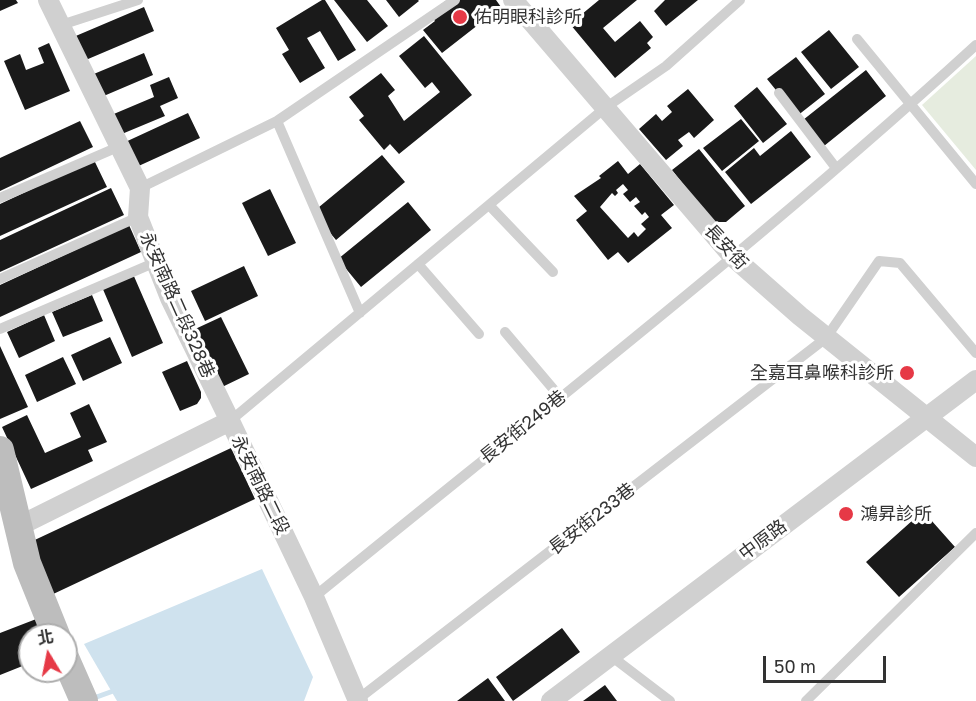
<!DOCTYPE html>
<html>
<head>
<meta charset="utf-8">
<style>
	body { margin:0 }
	#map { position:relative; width:976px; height:701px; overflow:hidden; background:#fff; font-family:"Golos Text","Noto Sans TC",sans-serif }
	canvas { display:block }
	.north { position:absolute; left:18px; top:623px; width:60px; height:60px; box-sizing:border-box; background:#fff; border:2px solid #adadad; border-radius:50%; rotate:350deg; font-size:16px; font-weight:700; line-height:24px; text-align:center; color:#333 }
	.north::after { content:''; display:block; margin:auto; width:21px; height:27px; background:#e63946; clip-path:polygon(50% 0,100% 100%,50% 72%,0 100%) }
	.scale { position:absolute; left:763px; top:656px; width:123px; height:27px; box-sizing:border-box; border:3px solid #333; border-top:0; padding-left:8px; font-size:18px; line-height:21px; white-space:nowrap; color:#333; -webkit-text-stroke:4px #fff; paint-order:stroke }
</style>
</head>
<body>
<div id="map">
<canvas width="976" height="701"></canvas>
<div class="north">北</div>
<div class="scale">50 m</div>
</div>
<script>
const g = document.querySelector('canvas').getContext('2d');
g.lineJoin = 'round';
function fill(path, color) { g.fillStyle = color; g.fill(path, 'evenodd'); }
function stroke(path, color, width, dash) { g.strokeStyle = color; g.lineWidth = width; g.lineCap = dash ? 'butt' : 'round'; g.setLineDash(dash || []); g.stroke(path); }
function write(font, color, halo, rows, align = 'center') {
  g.font = font + ' "Golos Text","Noto Sans TC",sans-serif'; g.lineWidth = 6; g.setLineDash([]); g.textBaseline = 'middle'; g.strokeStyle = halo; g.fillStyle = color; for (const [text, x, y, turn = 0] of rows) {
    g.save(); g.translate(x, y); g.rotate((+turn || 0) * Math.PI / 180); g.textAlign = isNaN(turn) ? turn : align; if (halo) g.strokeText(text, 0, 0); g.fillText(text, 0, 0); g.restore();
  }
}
const green = new Path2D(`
	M976,56V170L922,105Z`);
const water = new Path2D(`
	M262,569L313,677L304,701H117L84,644Z`);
const stream = new Path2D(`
	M91,699L116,690`);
const building = new Path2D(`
	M0,0H16L18,3L0,11Z
	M322,0H325L356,50L338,61L320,31L313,35L307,38L325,68L300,83L282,54L289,50L276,28Z
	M334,0H367L388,26L367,42Z
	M386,0H418L419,1L399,17Z
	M447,0H496L501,7L442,53L423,30L435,21L429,13Z
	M599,0H637L603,28L615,42L640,21L653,37L647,43L651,48L615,78L570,24Z
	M665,0H698L666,26L654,11Z
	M144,7L154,31L81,62L71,38Z
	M829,30L859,67L831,89L801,52Z
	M424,36L472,95L399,154L390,144L384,150L359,120L364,116L349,97L381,73L395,90L388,96L404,121L440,92L432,82L425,88L399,56Z
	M49,43L70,91L25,110L4,61L20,54L26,70L44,63L38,48Z
	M144,53L153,75L99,98L89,76Z
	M796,57L825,94L797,116L767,79Z
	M866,70L886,96L824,146L803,120Z
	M169,77L178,98L160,106L165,116L117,136L109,116L154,97L150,85Z
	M757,87L787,124L763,143L734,106Z
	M688,89L714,120L694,138L689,132L678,140L683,146L666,160L639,129L656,114L662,121L672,112L667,106Z
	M188,113L200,138L132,169L121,144Z
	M741,119L759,141L722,171L703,148Z
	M80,121L93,147L0,191V158Z
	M791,131L811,157L751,204L725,172L754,148L760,156Z
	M699,149L745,206L726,222H713L672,170Z
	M382,155L405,182L336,240L313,212Z
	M94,160L107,187L0,236V204Z
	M618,161L628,174L640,164L674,205L661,215L672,228L628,263L618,252L608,260L576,220L587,211L574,196L601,178L599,176ZM623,184L628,190L623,194L630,202L636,197L640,202L634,206L642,215L645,212L649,217L641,224L646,229L638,237L634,232L628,238L600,207L612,193L615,196L618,193L616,190Z
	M111,188L124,215L0,272V240Z
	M270,189L296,243L268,256L242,203Z
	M408,202L431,230L361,287L338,259Z
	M129,225L141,252L0,317V285Z
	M244,266L258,296L205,321L191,291Z
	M133,274L163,343L132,357L102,287Z
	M92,295L103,321L63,337L52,312Z
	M44,315L55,341L19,358L7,332Z
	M221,317L249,374L220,388L193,330Z
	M110,337L122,363L83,381L71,355Z
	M0,346L28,407L0,419Z
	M63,357L76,384L37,402L25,375Z
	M187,361L201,392V398L197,404L180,411L162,372Z
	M89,404L107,442L88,450L93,461L31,489L2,427L27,415L45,453L81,437L70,413Z
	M231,448L255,499L49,596L24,545Z
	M923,511L955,547L899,597L866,562Z
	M44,616L51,635H30V663L0,675V633Z
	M562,628L580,652L513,701L496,677Z
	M488,678L505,701H457Z
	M605,685L617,701H583Z`);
const lane = new Path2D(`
	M58,26L138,0
	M857,39L976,184
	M779,93L836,168
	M277,121L360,313
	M140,188L277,121L455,0
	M0,198L118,147
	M489,205L553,272
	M418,264L479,334
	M0,279L138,217
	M0,329L156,262
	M505,332L560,397
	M230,421L605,108L666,66L740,0
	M314,597C536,416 764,239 976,45
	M611,656L670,701
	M357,700L826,338L879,261L900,263L976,353
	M806,701L976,533`);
const street = new Path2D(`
	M48,0L140,188L138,217L170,298L230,421
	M513,0L733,257L800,316L976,457
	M17,527L230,421L314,597L358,701
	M551,701L976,380`);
const secondary = new Path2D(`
	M0,450L27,563L56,635
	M66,660L84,701`);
const markers = [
	[460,17,8,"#e63946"],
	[907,373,8,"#e63946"],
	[846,514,8,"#e63946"]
];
const poiNames = [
	["佑明眼科診所",474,17],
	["全嘉耳鼻喉科診所",894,373,"right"],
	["鴻昇診所",860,514]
];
const streetNames = [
	["長安街",726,247,47],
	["永安南路二段328巷",177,305,66],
	["長安街249巷",523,427,-39],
	["永安南路二段",260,485,64],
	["長安街233巷",592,519,-38],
	["中原路",763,540,-37]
];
fill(green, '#e6ecdf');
fill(water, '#cfe2ee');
stroke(stream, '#cfe2ee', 5);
fill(building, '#1a1a1a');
stroke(lane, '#d0d0d0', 10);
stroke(street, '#d0d0d0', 20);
stroke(secondary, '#bdbdbd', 28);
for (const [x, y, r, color] of markers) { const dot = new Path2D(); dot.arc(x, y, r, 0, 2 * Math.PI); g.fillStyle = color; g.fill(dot); stroke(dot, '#fff', 2); }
write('18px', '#333', '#fff', poiNames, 'left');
write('18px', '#333', '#fff', streetNames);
</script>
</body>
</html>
